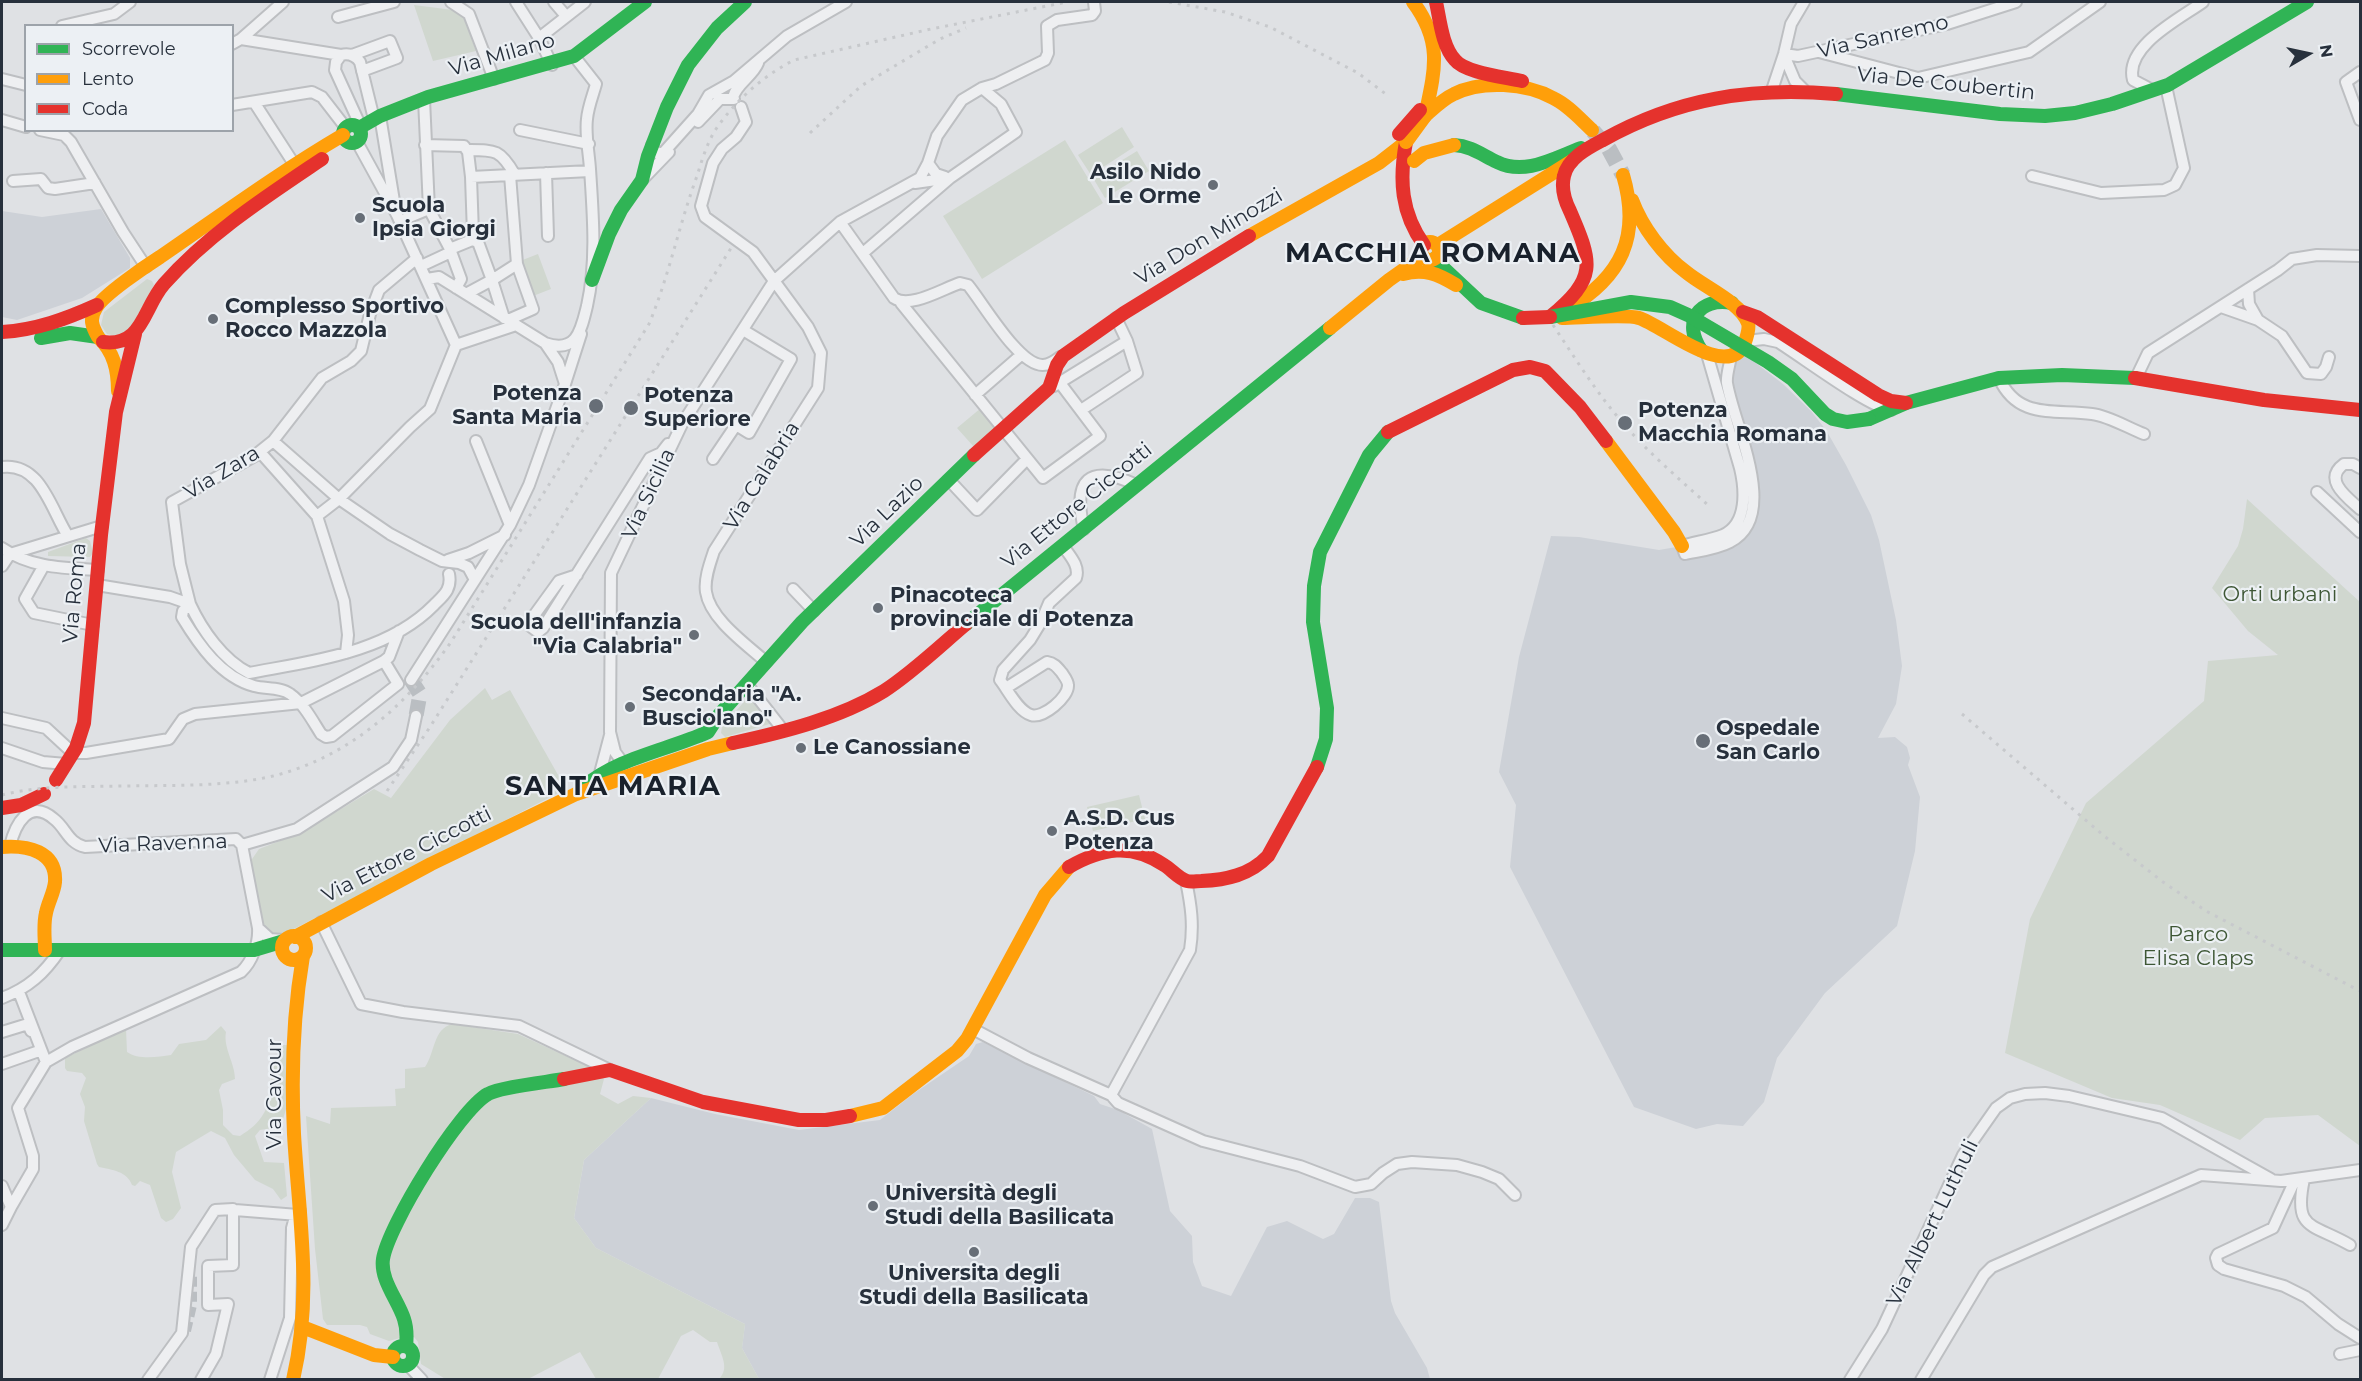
<!DOCTYPE html>
<html>
<head>
<meta charset="utf-8">
<style>
	body { margin:0 }
	#map { position:relative; width:2362px; height:1381px; overflow:hidden; background:#dfe1e4; font-family:Montserrat,sans-serif }
	canvas { display:block }
	.frame { position:absolute; inset:0; border:3px solid #27303c; pointer-events:none }
	.legend { position:absolute; left:24px; top:24px; width:210px; height:108px; box-sizing:border-box; background:#ecf0f4; border:2px solid #9da3aa; margin:0; padding:8px 10px; list-style:none; font-size:18px; color:#27303c }
	.legend li { display:flex; align-items:center; gap:12px; height:30px }
	.legend b { width:30px; border:2px solid #9da3aa }
	.north { position:absolute; left:2278px; top:24px; width:60px; height:60px; -webkit-text-stroke:4px #ecf0f4; paint-order:stroke; rotate:81deg; font-size:16px; font-weight:700; line-height:24px; text-align:center; color:#27303c }
	.north::after { content:''; display:block; margin:auto; width:21px; height:27px; background:#27303c; clip-path:polygon(50% 0,100% 100%,50% 72%,0 100%) }
</style>
</head>
<body>
<div id="map">
<canvas width="2362" height="1381"></canvas>
<div class="frame"></div>
<ul class="legend">
<li><b style="height:8px;background:#30b455"></b>Scorrevole</li>
<li><b style="height:8px;background:#ff9f0a"></b>Lento</li>
<li><b style="height:8px;background:#e5322d"></b>Coda</li>
</ul>
<div class="north">N</div>
</div>
<script>
const g = document.querySelector('canvas').getContext('2d');
g.lineJoin = 'round';
function fill(path, color) { g.fillStyle = color; g.fill(path, 'evenodd'); }
function stroke(path, color, width, dash) { g.strokeStyle = color; g.lineWidth = width; g.lineCap = dash ? 'butt' : 'round'; g.setLineDash(dash || []); g.stroke(path); }
function write(font, color, halo, rows, align = 'center') {
  g.font = font + ' Montserrat,sans-serif'; g.lineWidth = 4.5; g.setLineDash([]); g.textBaseline = 'middle'; g.strokeStyle = halo; g.fillStyle = color; for (const [text, x, y, turn = 0] of rows) {
    g.save(); g.translate(x, y); g.rotate((+turn || 0) * Math.PI / 180); g.textAlign = isNaN(turn) ? turn : align; if (halo) g.strokeText(text, 0, 0); g.fillText(text, 0, 0); g.restore();
  }
}
const built = new Path2D(`
	M101,209L130,258V268L82,298L17,320L2,317V211L42,217Z
	M1739,350L1783,384L1811,411L1826,430L1846,465L1871,515L1879,540L1896,620L1902,666L1896,704L1878,738L1895,737L1907,747L1910,758L1908,765L1920,797L1915,851L1897,926L1825,993L1777,1058L1764,1102L1743,1126L1717,1124L1696,1129L1634,1107L1510,867L1516,805L1499,772L1519,657L1551,536L1579,537L1659,550L1682,546L1685,554L1754,509L1727,381Z
	M983,1042L1094,1096L1100,1104L1118,1110L1152,1129L1170,1211L1192,1236L1193,1262L1202,1286L1231,1296L1267,1227L1287,1221L1323,1239L1334,1234L1355,1198H1370L1379,1202L1391,1301L1395,1313L1427,1368L1430,1379H759L742,1348L745,1324L596,1248L574,1218L584,1160L651,1098L715,1114L799,1130L880,1120L913,1094L969,1056L976,1044Z`);
const green = new Path2D(`
	M414,5L461,11L476,51L433,61Z
	M1122,127L1134,147L1091,175L1078,155Z
	M1065,140L1103,203L982,279L943,216Z
	M1137,151L1149,171L1105,198L1093,178Z
	M538,254L551,289L533,296L520,261Z
	M147,279L152,281L154,285L130,330L121,337L107,334L101,325L104,312Z
	M981,408L997,428L974,447L957,428Z
	M2247,499L2360,602V1146L2318,1115L2265,1118L2240,1140L2160,1105L2112,1098L2005,1053L2030,919L2086,803L2204,701L2208,661L2278,655L2248,631L2212,588L2238,546L2243,529Z
	M86,538L90,541L93,553L90,557L48,556V552Z
	M485,688L492,700L510,690L566,789L284,934L270,932L262,924L250,862L259,849L303,832L374,789L391,798L450,720Z
	M749,696L773,723L725,737L721,733L722,727Z
	M1139,795L1145,819L1093,831L1087,807Z
	M452,1024L518,1034L594,1069L604,1079L600,1094L618,1104L633,1096L651,1098L584,1160L574,1218L596,1248L745,1324L742,1348L759,1379H719C730,1368 721,1355 717,1342H710L693,1330L681,1336L658,1379H596L580,1352L528,1379L447,1380L421,1364L418,1342L414,1337L407,1336L389,1341L370,1334L367,1327L360,1325H327L323,1319L315,1249L306,1116L330,1124L331,1108L396,1106L395,1089L405,1088V1069L425,1067C435,1053 433,1029 452,1024Z
	M221,1026L226,1032C223,1048 235,1063 235,1079L222,1084L219,1090L223,1110V1125L233,1135L240,1136C287,1108 259,1078 283,1045H290C289,1071 293,1103 279,1127L260,1130L255,1136L264,1162L284,1163L287,1196L281,1200L273,1189L255,1180L234,1155L225,1138L211,1131L176,1152L172,1172L181,1208L173,1219L166,1222L161,1218L150,1185L140,1181L135,1186L132,1185C127,1171 112,1170 99,1167L97,1164L84,1121L85,1107L80,1094L86,1078L82,1073L67,1071L65,1068V1058L126,1029L127,1052C138,1060 158,1057 171,1055L179,1044L206,1040Z`);
const streetTunnel = new Path2D(`
	M186,1331L192,1305V1272`);
const secondaryTunnel = new Path2D(`
	M411,680L420,694L416,716`);
const primaryTunnel = new Path2D(`
	M1593,131L1609,149L1623,175`);
const street = new Path2D(`
	M451,2L469,14L494,79
	M516,2L539,38L552,65
	M554,2L566,16
	M338,17L394,2
	M62,26L114,14L130,2
	M539,38L585,2
	M241,39L341,55
	M232,44L241,39L283,2
	M1819,52L1918,78L2029,52L2100,2
	M1784,54L1798,56L1947,24L2016,2
	M352,55L390,41L397,58L362,71
	M1784,55L1795,81L1804,90
	M2360,72L2346,82L2360,120
	M2,79L26,85
	M1772,90L1784,54L1791,24L1804,2
	M2152,90L2133,80C2124,46 2181,18 2203,2
	M733,98C735,85 753,76 758,63
	M424,99L429,209L450,249
	M254,102L294,164
	M232,105L312,92L322,97L346,128
	M741,107L746,122L736,137L722,149L713,163L701,206L705,217L753,252L808,327L821,353L818,388L714,551C710,563 704,579 706,592C710,619 746,644 766,662
	M380,116L394,201
	M2,120L26,127
	M698,122L720,99H734
	M361,127L335,70L336,62L341,55C349,53 355,55 360,62L374,119
	M40,130L64,135L71,142L123,232L146,267
	M520,130L589,144
	M357,142L397,215L456,345
	M425,145L464,146L468,152L471,177L590,171
	M652,145L654,150L659,154L664,152L698,114L709,95L734,81L787,36L846,2
	M467,150C495,150 500,149 515,175
	M546,173L548,236
	M2032,176L2101,193L2164,190L2175,185L2184,168L2166,86
	M471,177L473,234
	M945,177L936,174L928,163L937,136L962,100L982,88
	M642,180L669,152
	M13,181L41,179L48,188L55,189L95,183
	M915,183L950,178L1016,132L1001,104L982,88L996,84L1045,60L1048,53L1047,26L1057,20L1092,15L1095,11L1094,2
	M400,221L429,209
	M840,222L894,298C910,309 942,289 960,283L968,285C983,303 1019,366 1043,365C1049,365 1055,361 1060,357
	M863,253L950,178
	M421,266L451,252
	M427,279L439,277L545,343C577,354 581,330 587,306C597,261 593,215 590,169C589,153 585,134 587,119C588,107 593,95 596,84L574,56
	M456,288L461,279L450,249L472,240L478,242L492,280L517,264
	M2248,289L2249,304L2258,320
	M466,294L492,280L504,318
	M901,303L1043,478L1100,436L1060,383
	M2221,307L2258,320L2282,336L2307,373L2321,374L2326,367L2329,357
	M508,320L533,309L517,264L510,175
	M1746,341L1764,339L1778,342C1801,356 1870,408 1891,410
	M545,343L558,362L565,384
	M456,345L516,325
	M1707,354L1740,468C1745,489 1748,524 1723,535C1710,540 1695,542 1682,546L1685,554C1699,551 1717,549 1730,542C1781,516 1734,426 1727,383C1726,375 1730,364 1731,356
	M1999,378C2018,420 2054,409 2092,414C2109,416 2128,428 2144,434
	M2136,378L2148,353L2278,270L2292,259L2317,255L2360,256
	M1054,386L1127,341L1116,318
	M975,395L1021,355
	M1081,410L1137,373L1127,341
	M273,441L339,499L390,534L420,550L442,561L459,563L468,567L475,580
	M476,441L510,525
	M260,452L317,516L344,601L348,635L346,653
	M713,459L736,425L749,433L791,359L743,330
	M2,467C41,462 51,510 68,536
	M2360,468L2353,464H2344C2322,480 2348,498 2360,509
	M949,480L977,510L1027,459
	M2317,492L2360,532
	M317,516L339,499L410,427L430,409L456,345
	M1084,529C1072,479 1089,463 1137,485
	M2,548C31,568 64,568 98,570
	M448,560L469,553L505,535
	M2,566L10,554L102,526
	M43,567L25,599L34,613L93,625
	M577,575L559,581L530,621V626L538,632L543,628L650,458L661,453L668,444
	M97,585L170,597L190,604L180,564L172,502L253,457L273,441L322,378L351,361L361,351L370,314L379,290L417,258
	M793,589L814,611
	M384,661L389,657L399,631
	M411,680L510,525L529,485L565,384L581,334
	M747,684L783,730
	M1006,688L1047,662C1054,663 1057,667 1062,673C1064,676 1068,681 1068,685C1069,697 1043,719 1031,715C1018,711 1008,690 1000,680L1003,670L1030,640L1041,622L1049,603L1076,578C1080,566 1070,556 1063,546
	M2,718L46,728L73,753H86L169,739L183,719L195,714L301,703L384,661L398,684L332,736L326,737L321,734C312,720 304,704 290,694C281,687 265,689 254,686C221,677 199,645 182,617L183,611L190,604C202,630 223,660 249,673C312,661 387,653 434,605C444,595 452,589 449,574
	M2,748L43,762L66,764
	M623,763L615,752L610,732L611,573L682,424L774,281L840,222L920,178L928,163
	M600,773L610,735
	M10,846C15,825 29,797 54,819C66,828 68,843 85,847L236,839L242,845
	M321,922L361,1004L403,1012L519,1026L610,1070
	M283,940L270,939L258,928L242,845L297,829L393,767L411,740L416,716
	M19,992L46,1062
	M2,998C28,988 44,974 60,950
	M973,1029L1028,1058L1111,1095L1190,950C1194,925 1191,905 1186,881
	M2,1032L28,1024L31,1031
	M2,1064L39,1051
	M1111,1095L1118,1103L1203,1141L1300,1166L1355,1187L1371,1184L1383,1173L1397,1164L1412,1162L1457,1165L1482,1172L1499,1179L1515,1195
	M2304,1179C2293,1231 2312,1223 2350,1245
	M2295,1180L2273,1228L2218,1254L2216,1258L2218,1265L2224,1269L2284,1286L2306,1297L2338,1324L2360,1338
	M2,1186L11,1207L33,1169V1156L18,1108L46,1062L72,1047L241,972C252,962 259,943 258,928
	M235,1210L298,1215
	M2,1225L11,1207
	M2340,1354L2360,1350
	M408,1365L422,1380
	M148,1380L182,1333L191,1247L215,1210L233,1209V1265L208,1266V1305L228,1304L216,1354L201,1380
	M270,1380L290,1318L292,1228L295,1217L300,1211
	M1850,1380L1882,1329L1963,1155L1996,1108L2010,1098L2025,1094L2045,1093L2069,1096L2162,1118L2271,1179
	M1921,1380L1984,1275L1992,1267L2201,1175L2281,1181L2360,1170`);
const fast = new Path2D(`
	M1836,94L2000,114L2045,116L2075,113L2112,104L2168,85L2307,2
	M343 134a9 9 0 1 1 18 0a9 9 0 1 1-18 0Z
	M359,128L380,116L428,97L574,56L645,2
	M1454,145C1471,146 1482,155 1497,162C1525,176 1554,158 1581,148
	M1434,259L1481,303L1523,318
	M592,280L609,234L621,210L642,180L648,156L667,107L688,65L717,28L745,2
	M41,338L70,333L98,337
	M1701,350C1682,322 1699,297 1732,303
	M1869,419L1906,403L1999,378L2062,375L2135,378
	M966,624L1330,328
	M708,732L719,715L802,622L974,455
	M1317,767L1326,739L1327,708L1313,622L1314,586L1320,552L1369,455L1388,432
	M582,788C619,757 665,751 708,732
	M2,950H254L284,941
	M406,1346C407,1337 407,1328 404,1319C398,1300 380,1280 383,1259C388,1226 459,1110 488,1094C500,1087 548,1082 564,1079
	M393 1356a10 10 0 1 1 20 0a10 10 0 1 1-20 0Z`);
const slow = new Path2D(`
	M1413,2C1443,42 1435,70 1425,116
	M1425,116C1434,108 1443,99 1454,94C1482,80 1526,83 1553,98C1568,105 1580,119 1592,130
	M1249,236L1379,163L1406,142
	M1421 251a9 9 0 1 1 18 0a9 9 0 1 1-18 0Z
	M1438,245L1572,161
	M1403,274C1424,268 1438,274 1456,285
	M1567,309C1622,277 1641,236 1623,175
	M1562,318C1578,318 1627,314 1639,318C1662,325 1726,380 1744,345C1746,339 1750,329 1748,323C1740,302 1704,287 1686,272C1663,255 1642,227 1632,200
	M1330,328L1389,280L1423,256
	M98,337C114,352 118,370 118,391
	M98,337C92,326 89,319 96,308C103,295 146,266 160,257C221,215 280,172 343,135
	M1606,441L1674,532L1682,546
	M2,847C27,845 57,851 55,882C54,893 48,902 46,913C43,925 45,938 45,950
	M282 948a12 12 0 1 1 24 0a12 12 0 1 1-24 0Z
	M295,937L431,864L576,794L708,749L733,743
	M850,1116L883,1108L957,1051L967,1039L1045,895L1069,867
	M305,1328L374,1355L393,1357
	M293,1380C313,1294 299,1220 294,1134C291,1074 293,1015 303,956`);
const jam = new Path2D(`
	M1436,2C1440,20 1442,46 1455,60C1465,73 1506,77 1522,81
	M1406,142C1399,180 1401,213 1424,245
	M1743,312L1757,317L1878,395L1891,401L1906,403
	M1550,317C1597,278 1593,264 1570,211C1565,201 1561,188 1564,176C1568,158 1588,148 1603,140C1678,98 1751,87 1836,94
	M2,332C36,330 66,319 97,305
	M103,342C143,347 143,308 164,284C208,234 267,196 322,159
	M2135,378L2264,400L2360,410
	M1388,432L1513,370L1530,367L1545,371L1580,407L1606,441
	M974,455L1049,388L1057,365L1063,356L1124,313L1249,236
	M733,743C784,732 840,718 884,691C912,673 940,646 966,624
	M56,780L76,748L84,723L101,535L116,412L135,334
	M2,808L21,805L44,794
	M1069,867C1102,848 1131,843 1164,865C1171,869 1179,879 1187,881C1191,882 1197,881 1201,881C1226,880 1250,875 1268,856L1317,767
	M564,1079L610,1070L703,1102L799,1120H826L850,1116`);
const rail = new Path2D(`
	M1169,2L1225,12L1270,27L1358,73L1387,95
	M810,133L861,86L940,39L966,28
	M1553,325C1575,358 1596,392 1622,422C1648,453 1681,480 1711,508
	M1962,714L2103,835L2163,882L2206,911L2360,991
	M387,791L430,727L733,245
	M2,795C42,785 83,787 124,786C172,785 221,787 269,777C347,759 406,706 451,642L649,324C669,276 679,225 697,176C702,160 707,143 716,129C736,100 763,76 794,60L931,29L1067,2`);
const fastBridge = new Path2D(`
	M1550,317L1631,302L1670,307L1688,315L1768,362L1792,379L1825,414L1833,419L1847,422L1869,419`);
const slowBridge = new Path2D(`
	M1406,142L1425,116
	M1414,161L1424,153L1454,145`);
const jamBridge = new Path2D(`
	M1399,134L1420,110
	M1523,318L1550,317`);
const markers = [
	[1213,185,6,"#676e77"],
	[360,218,6,"#676e77"],
	[213,319,6,"#676e77"],
	[596,406,8,"#676e77"],
	[631,408,8,"#676e77"],
	[1625,423,8,"#676e77"],
	[878,608,6,"#676e77"],
	[694,635,6,"#676e77"],
	[630,707,6,"#676e77"],
	[1703,741,8,"#676e77"],
	[801,748,6,"#676e77"],
	[1052,831,6,"#676e77"],
	[873,1206,6,"#676e77"],
	[974,1252,6,"#676e77"]
];
const streetNames = [
	["Via Sanremo",1883,37,-13],
	["Via Milano",502,55,-16],
	["Via De Coubertin",1946,84,6],
	["Via Don Minozzi",1209,237,-31],
	["Via Zara",222,473,-31],
	["Via Calabria",762,476,-58],
	["Via Sicilia",649,494,-65],
	["Via Ettore Ciccotti",1077,506,-39],
	["Via Lazio",887,512,-44],
	["Via Roma",75,593,-85],
	["Via Ravenna",163,844,-2],
	["Via Ettore Ciccotti",407,855,-27],
	["Via Cavour",275,1094,-90],
	["Via Albert Luthuli",1933,1223,-64]
];
const poiNames = [
	["Asilo Nido",1201,173,"right"],
	["Le Orme",1201,197,"right"],
	["Scuola",372,206],
	["Ipsia Giorgi",372,230],
	["Complesso Sportivo",225,307],
	["Rocco Mazzola",225,331],
	["Potenza",582,394,"right"],
	["Santa Maria",582,418,"right"],
	["Potenza",644,396],
	["Superiore",644,420],
	["Potenza",1638,411],
	["Macchia Romana",1638,435],
	["Pinacoteca",890,596],
	["provinciale di Potenza",890,620],
	["Scuola dell'infanzia",682,623,"right"],
	["\"Via Calabria\"",682,647,"right"],
	["Secondaria \"A.",642,695],
	["Busciolano\"",642,719],
	["Ospedale",1716,729],
	["San Carlo",1716,753],
	["Le Canossiane",813,748],
	["A.S.D. Cus",1064,819],
	["Potenza",1064,843],
	["Università degli",885,1194],
	["Studi della Basilicata",885,1218],
	["Universita degli",974,1274,"center"],
	["Studi della Basilicata",974,1298,"center"]
];
const parkNames = [
	["Orti urbani",2280,595],
	["Parco",2198,935],
	["Elisa Claps",2198,959]
];
const districtNames = [
	["MACCHIA ROMANA",1433,254],
	["SANTA MARIA",613,787]
];
fill(built, '#cdd1d7');
fill(green, '#d0d7cf');
stroke(streetTunnel, '#babec2', 10, [10, 5]);
stroke(secondaryTunnel, '#babec2', 15, [15, 8]);
stroke(primaryTunnel, '#babec2', 16, [16, 8]);
stroke(street, '#bdbfc2', 14);
stroke(street, '#eeeff1', 10);
stroke(fast, '#30b455', 14);
stroke(slow, '#ff9f0a', 14);
stroke(jam, '#e5322d', 14);
stroke(rail, '#c7c9cc', 3, [3, 6]);
stroke(fastBridge, '#30b455', 14);
stroke(slowBridge, '#ff9f0a', 14);
stroke(jamBridge, '#e5322d', 14);
for (const [x, y, r, color] of markers) { const dot = new Path2D(); dot.arc(x, y, r, 0, 2 * Math.PI); g.fillStyle = color; g.fill(dot); stroke(dot, '#ecf0f4', 2); }
write('21px', '#27303c', '#ecf0f4', streetNames);
write('bold 21px', '#27303c', '#ecf0f4', poiNames, 'left');
write('21px', '#3e5735', '#ecf0f4', parkNames);
g.letterSpacing = '1.5px';
write('bold 27px', '#19212c', '#ecf0f4', districtNames);
g.letterSpacing = '0px';
</script>
</body>
</html>
